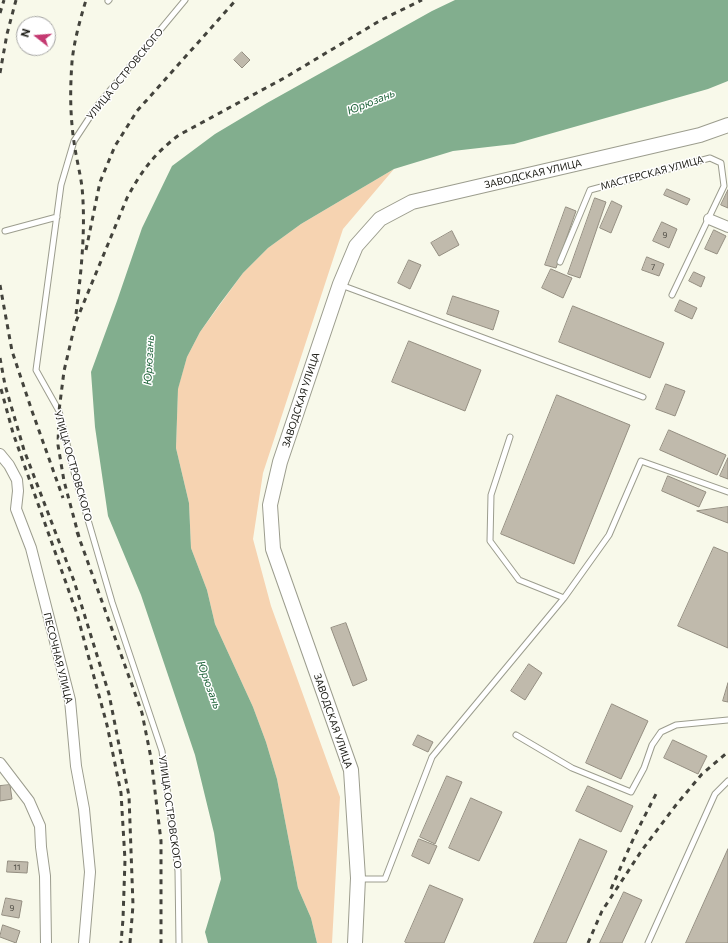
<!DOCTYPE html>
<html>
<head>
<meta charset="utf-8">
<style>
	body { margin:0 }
	#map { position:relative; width:728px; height:943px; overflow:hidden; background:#f8f9ea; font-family:Commissioner,sans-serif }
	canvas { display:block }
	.north { position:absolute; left:16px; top:16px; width:40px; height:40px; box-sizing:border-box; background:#fff; border:1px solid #a6a6a4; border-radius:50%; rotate:287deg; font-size:11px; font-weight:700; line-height:16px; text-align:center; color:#21211b }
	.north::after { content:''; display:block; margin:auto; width:14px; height:18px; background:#c43971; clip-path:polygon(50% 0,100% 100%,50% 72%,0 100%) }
</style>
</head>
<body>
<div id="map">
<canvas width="728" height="943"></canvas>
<div class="north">N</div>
</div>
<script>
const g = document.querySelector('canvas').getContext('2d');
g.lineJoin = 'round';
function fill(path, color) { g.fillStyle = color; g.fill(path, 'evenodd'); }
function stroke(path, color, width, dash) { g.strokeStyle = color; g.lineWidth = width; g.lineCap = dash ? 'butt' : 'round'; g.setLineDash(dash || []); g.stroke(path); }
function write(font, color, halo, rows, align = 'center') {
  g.font = font + ' Commissioner,sans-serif'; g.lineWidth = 3; g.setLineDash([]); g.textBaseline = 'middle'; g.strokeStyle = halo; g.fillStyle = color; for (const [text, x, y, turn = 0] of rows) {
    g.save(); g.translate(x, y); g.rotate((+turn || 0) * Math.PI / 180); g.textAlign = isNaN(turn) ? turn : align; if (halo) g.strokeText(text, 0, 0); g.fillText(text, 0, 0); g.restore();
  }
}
const green = new Path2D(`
	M394,169L343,229L263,473L253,539L271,606L340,797L332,943H317L311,918L298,888L277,779L266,742L253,707L215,624L207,590L191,548L189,503L176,448L178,388L187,357L200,332L243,273L268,248L301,224Z`);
const water = new Path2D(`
	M455,0H728V81L708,89L514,144L453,151L394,169L301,224L268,248L243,273L219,305L200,332L187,357L178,389L176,448L189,503L191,548L207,590L215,624L253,707L266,742L277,779L298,888L311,918L317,943H208L205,932L221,879L214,833L195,755L141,595L108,516L95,427L91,372L117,301L142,228L172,166L215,134L267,103L432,11Z`);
const building = new Path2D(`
	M242,52L250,60L242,68L234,60Z
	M667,189L690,199L687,205L664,195Z
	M728,190V208L721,205Z
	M595,198L606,202L580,278L568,274Z
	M612,201L622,206L611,233L600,228Z
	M566,207L576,211L556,268L545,265Z
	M662,222L677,229L669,248L653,241Z
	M714,230L726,236L717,254L705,249Z
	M452,231L459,245L439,256L431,243Z
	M647,257L664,264L659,276L642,270Z
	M409,260L421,265L410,289L398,283Z
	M551,269L572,278L563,298L542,288Z
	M694,272L705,277L701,287L689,281Z
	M453,296L499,311L493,330L447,314Z
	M680,300L697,308L692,319L675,311Z
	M573,306L664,343L650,378L559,342Z
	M409,341L481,370L465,411L392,382Z
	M666,384L685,391L675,416L656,409Z
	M557,395L630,425L574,564L501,534Z
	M669,430L726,455L717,475L660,450Z
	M728,458V479L720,476Z
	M668,476L706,492L699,507L662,491Z
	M728,507V523L697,511Z
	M714,547L728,553V648L678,626Z
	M346,623L367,680L353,686L331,628Z
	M529,664L542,673L525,700L511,691Z
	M728,683V702L723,701Z
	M612,704L648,721L621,779L586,763Z
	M418,735L433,742L428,752L413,745Z
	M673,740L707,756L698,774L664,758Z
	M447,776L462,782L435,844L420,837Z
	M10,785L12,799L0,801V786Z
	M588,786L633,806L621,832L576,811Z
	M471,798L502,812L479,861L449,848Z
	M419,839L437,846L429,864L412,856Z
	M580,839L607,851L566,943H534Z
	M728,849V943H686Z
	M8,861L28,862L27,873L7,872Z
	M430,885L463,899L444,943H407L405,942Z
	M624,892L642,900L622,943H600Z
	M6,898L22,901L19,918L2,915Z
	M3,925L20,931L16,943L0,937Z`);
const lane = new Path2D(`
	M108,1L109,0
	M5,231L57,217
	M560,262L590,190L710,158L721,163L724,186L672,295
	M341,285L643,397
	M510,437L491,495L490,541L519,580L564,598
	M516,735L572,768L631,792L644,768L652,745L661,732L676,725L728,720
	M359,879H385L432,757L564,598L609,535L641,461L728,492
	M179,943L178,871L162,751L112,602L74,472L59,411L36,370L61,185L74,141L97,106L185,0
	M648,943L715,794L728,781`);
const street = new Path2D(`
	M709,219L728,227
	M0,454L9,465L17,480L18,491L16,509L31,548L70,700L76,766L84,809L90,872L84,943
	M0,763L29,801L40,826L41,847L45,876L46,943`);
const secondary = new Path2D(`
	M355,943L358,878L351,770L273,549L270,505L280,462L316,355L340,284L356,246L380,219L412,202L700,135L728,125`);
const rail = new Path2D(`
	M0,13L4,0
	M0,73L7,34L16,0
	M86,250L100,182L115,146L137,111L236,0
	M0,285L12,351L32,411L63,498
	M76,314C81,273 86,229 82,187C80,172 76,157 74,142C70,115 70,89 72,62C74,41 80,20 86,0
	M0,358L5,385L24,450L74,581L109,694L129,796L133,905L130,943
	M1,389L13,433L77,614L107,725L121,793L125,860L123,919L121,943
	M77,532L142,713L151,758L161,841V943
	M79,537L64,481L58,445L59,411L64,371L75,324L127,198C142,170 154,154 179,135L286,77L381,20L422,0
	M611,889L635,835L657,792
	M588,943L602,911L642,850L676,805L702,774L728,752`);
const numberNames = [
	["9",665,235],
	["7",653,267],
	["11",17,867],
	["9",12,908]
];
const streetNames = [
	["УЛИЦА ОСТРОВСКОГО",125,74,-51],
	["МАСТЕРСКАЯ УЛИЦА",652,173,-15],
	["ЗАВОДСКАЯ УЛИЦА",533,174,-13],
	["ЗАВОДСКАЯ УЛИЦА",301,400,-72],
	["УЛИЦА ОСТРОВСКОГО",73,466,74],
	["ПЕСОЧНАЯ УЛИЦА",58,658,76],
	["ЗАВОДСКАЯ УЛИЦА",333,721,71],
	["УЛИЦА ОСТРОВСКОГО",170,812,82]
];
const waterNames = [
	["Юрюзань",371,102,-22],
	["Юрюзань",149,360,-87],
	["Юрюзань",209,685,70]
];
fill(green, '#f6d3b1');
fill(water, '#82ae8e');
fill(building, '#c0baac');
stroke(building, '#948e81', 1);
stroke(lane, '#9c9d8e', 7);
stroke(street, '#9c9d8e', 12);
stroke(secondary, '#9c9d8e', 16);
stroke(lane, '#fff', 5);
stroke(street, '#fff', 10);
stroke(secondary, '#fff', 14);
stroke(rail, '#43433c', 3, [5, 5]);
write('8px', '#49473f', null, numberNames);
write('10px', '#21211b', '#fff', streetNames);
write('italic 11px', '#21653c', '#fff', waterNames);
</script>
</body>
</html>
